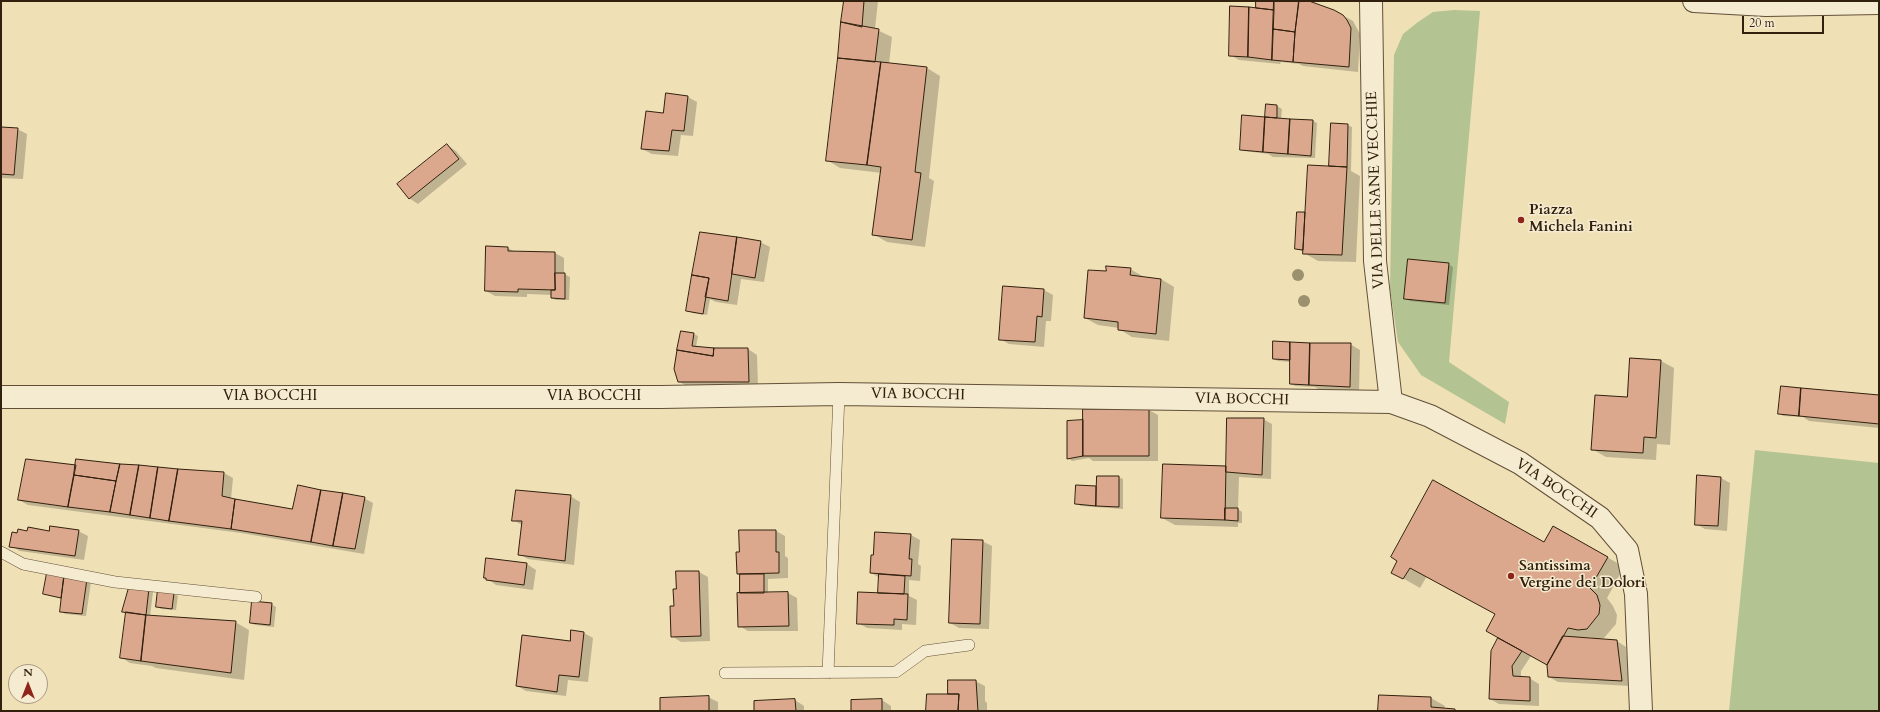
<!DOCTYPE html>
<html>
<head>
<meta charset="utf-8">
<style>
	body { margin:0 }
	#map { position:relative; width:1880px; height:712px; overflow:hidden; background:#f0e0b6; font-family:Cardo,serif }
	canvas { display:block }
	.frame { position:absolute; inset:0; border:2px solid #31200d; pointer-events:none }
	.north { position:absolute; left:8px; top:664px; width:40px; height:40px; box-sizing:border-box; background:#f5ebd0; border:1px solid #a79a82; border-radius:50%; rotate:0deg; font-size:11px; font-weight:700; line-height:16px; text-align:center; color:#31200d }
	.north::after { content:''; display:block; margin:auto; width:14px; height:18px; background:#8f2418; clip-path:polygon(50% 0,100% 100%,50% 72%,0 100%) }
	.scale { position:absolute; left:1742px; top:16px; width:82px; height:18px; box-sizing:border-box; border:2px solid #31200d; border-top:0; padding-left:5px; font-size:12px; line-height:14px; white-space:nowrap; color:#31200d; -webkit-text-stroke:3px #f5ebd0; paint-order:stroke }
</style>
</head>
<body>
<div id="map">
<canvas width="1880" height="712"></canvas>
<div class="frame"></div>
<div class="north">N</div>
<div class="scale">20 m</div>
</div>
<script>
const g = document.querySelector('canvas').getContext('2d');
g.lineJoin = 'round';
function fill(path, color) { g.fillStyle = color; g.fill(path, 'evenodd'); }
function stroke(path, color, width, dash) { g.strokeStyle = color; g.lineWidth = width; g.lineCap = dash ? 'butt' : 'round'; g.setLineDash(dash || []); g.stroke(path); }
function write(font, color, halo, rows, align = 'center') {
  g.font = font + ' Cardo,serif'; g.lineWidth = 3; g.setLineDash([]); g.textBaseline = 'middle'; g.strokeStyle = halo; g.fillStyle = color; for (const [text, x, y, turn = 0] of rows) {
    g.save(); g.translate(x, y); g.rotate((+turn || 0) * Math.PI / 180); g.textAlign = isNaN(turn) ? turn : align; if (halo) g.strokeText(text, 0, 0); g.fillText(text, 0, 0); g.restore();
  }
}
const green = new Path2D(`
	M1454,10L1480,11L1449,362L1509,402L1505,424L1421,375L1398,342L1390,289L1394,55L1403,34L1418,22L1433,12Z
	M1755,450L1879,463V711H1729Z`);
const shadow = new Path2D(`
	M845,1H878L875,29L892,37L889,64L927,68L940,76L929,178L934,181L925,247L887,242L873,234L882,173L840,168L827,160Z
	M1257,1H1306L1333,10L1353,21L1360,34L1358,72L1303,66L1299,64L1281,62L1280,64L1239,60L1230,55L1262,10Z
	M688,97L697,102L693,136L681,135L678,156L652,154L642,149L664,115Z
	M1266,105L1277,106L1282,109L1281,119L1313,121L1317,123L1315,158L1273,157L1268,154L1245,151L1241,149L1269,118Z
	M1347,125L1352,127L1351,171L1360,176L1356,262L1318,261L1304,253V252L1296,249L1298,213H1306L1333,167L1330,165Z
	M1,128L17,129L27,134L23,179L1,178Z
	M447,145L456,151L467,164L418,204L409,198Z
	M701,233L760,242L770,247L764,282L741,279L737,305L716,302L710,299L707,315L692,313L687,310Z
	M508,248L515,252L555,253L564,258V274L570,277L569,300H556L552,298V295L527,294V297L495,296L486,291Z
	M1448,264L1453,267L1449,305L1410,301L1405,298Z
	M1130,269L1144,277L1161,279L1174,287L1169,341L1132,337L1119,329V328L1098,325L1085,318Z
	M1044,290L1053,295L1051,321H1046L1044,347L1009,344L1000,339Z
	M682,332L694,334L698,336L696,347L748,349L757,355L758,387H688L678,381Z
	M1310,344H1350L1360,350L1359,392L1320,390L1315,387L1295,386L1291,384V362L1278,361L1274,359Z
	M1661,361L1674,368L1670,445L1657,444L1656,460L1606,457L1592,449L1628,398Z
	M1879,396V428L1809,421L1803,417L1783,416L1779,413Z
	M1149,410L1158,415V461H1093L1089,458L1072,461L1068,458L1084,421Z
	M1263,419L1272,424L1271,479L1239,477L1238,509L1242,512V523H1238V527L1175,525L1162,518L1226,467L1227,468Z
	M77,460L224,473L233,478L231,499L293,510L364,498L373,503L364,554L241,533L28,505L19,500L76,466Z
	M1118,477L1123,479V509L1081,506L1076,503L1077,486L1097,487Z
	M1721,478L1730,483L1727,531L1705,529L1696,524Z
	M570,496L580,502L574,565L528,559L519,554L522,525L513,520Z
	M78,531L88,536L84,560L20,551L11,546L18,534L28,532Z
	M776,531L785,536V556L788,558V578L768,579V594L788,593L797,598L798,631H748L739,626L741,576L738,574Z
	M911,535L920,540L918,564L921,566L920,581L909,580V596L917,600L916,625L902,624V630L867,628L858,623L879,594L880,578L871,573Z
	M982,541L992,546L989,629L959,628L950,623Z
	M1545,543L1607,557L1624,567L1607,598L1613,606L1617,615L1616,624L1604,638L1596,639L1617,641L1626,647L1630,686L1558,682L1549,677L1548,665L1531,656L1521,671V678H1529L1539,684V706L1499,704L1490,699L1492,651L1500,638L1496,614L1427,576L1420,588L1392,572L1399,561ZM1585,637L1593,638L1592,640L1584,639Z
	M527,564L536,570L533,590L496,585L485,577Z
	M677,572H699L708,577L710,641L681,642L672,636L677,590Z
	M48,574L91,582L86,616L65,614L61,611L62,599L44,593Z
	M130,585L153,592L150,616L235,622L249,630L244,680L156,668L152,666L130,663L121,657L127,613L123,611Z
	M173,594L178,596L176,610L161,609L157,606Z
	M271,604L276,607L274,627L255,625L251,623Z
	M572,632L584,633L593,638L588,682L568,680L566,696L526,691L517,686L571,642Z
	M975,681L985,686V701L987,703V711H927Z
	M1380,696L1431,698L1445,706L1444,709L1457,711H1379Z
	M708,697L718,702V711H661Z
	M795,700L804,706V711H755Z
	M882,700L891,706V711H852Z`);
const building = new Path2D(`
	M844,1H864L862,27L841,22Z
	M1256,1H1274V10L1256,8Z
	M1274,1H1299L1295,32L1273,29Z
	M1299,1H1309L1334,10L1343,15L1347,20L1351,28L1349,67L1293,62L1295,32Z
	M1230,6L1249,7L1248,57L1229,56Z
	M1249,7L1274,10L1272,60L1248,57Z
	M841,22L879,29L875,62L838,58Z
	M1273,29L1295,32L1293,62L1272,60Z
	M838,58L881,62L867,165L826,161Z
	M881,62L927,67L915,172L921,173L912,240L872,235L881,167L867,165Z
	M666,93L688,96L684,131L672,130L669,151L641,149L646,111L663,113Z
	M1266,104L1277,105V118L1265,117Z
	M1242,115L1265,117L1263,152L1240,150Z
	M1265,117L1290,119L1288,154L1263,152Z
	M1290,119L1313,120L1311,156L1288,154Z
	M1331,123L1348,124L1347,167L1329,166Z
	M1,127L18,128L14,175L1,174Z
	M447,144L459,159L409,199L397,184Z
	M1308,165L1347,167L1342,255L1303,254Z
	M1297,212H1305L1303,250L1295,249Z
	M700,232L737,237L728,301L705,297L709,278L692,275Z
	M737,237L761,241L755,278L732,274Z
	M486,246L508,247V251L555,252V290L518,289V292L485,291Z
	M1408,259L1449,263L1445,303L1404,299Z
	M1106,266L1131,268L1130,275L1161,279L1156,334L1118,330V322L1084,318L1088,270L1106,271Z
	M555,273H565V299L551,298V290H555Z
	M692,275L709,278L703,314L686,311Z
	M1003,286L1044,289L1042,317L1037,316L1035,342L999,340Z
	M681,331L694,333L692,346L714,348L713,356L677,350Z
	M1273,341L1290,342V360L1273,359Z
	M1290,342L1310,343L1309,385L1290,384Z
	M1310,343H1351L1350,387L1309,385Z
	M714,348H748L749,382H678L674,369L677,350L713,356Z
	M1630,358L1661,360L1656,438L1644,437L1643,453L1591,450L1595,395L1627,397Z
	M1781,386L1801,388L1799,416L1778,414Z
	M1801,388L1879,395V424L1799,416Z
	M1083,409H1149V456H1083Z
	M1227,418H1264L1262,475L1226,472Z
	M1083,420V456L1067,459V421Z
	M26,459L76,465L68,507L18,500Z
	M76,459L120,464L116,481L74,475Z
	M120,464L139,465L130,515L110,512Z
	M1163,464L1226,466L1225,520L1161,518Z
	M139,465L158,467L150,518L130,515Z
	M158,467L178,469L169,521L150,518Z
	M178,469L224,472L222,496L235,499L231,529L169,521Z
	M74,475L116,481L110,512L68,507Z
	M1697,475L1721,477L1718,526L1695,525Z
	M1097,476H1119V507L1096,506Z
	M1433,480L1544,542L1553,526L1608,557L1590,588L1597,595L1600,605L1599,614L1587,629L1578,630L1568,628L1547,665L1486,631L1495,614L1410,568L1403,579L1391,573L1397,561L1391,557Z
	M298,485L321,490L311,542L231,529L235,499L292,509Z
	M1076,485L1096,486V506L1075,504Z
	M321,490L343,493L333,546L311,542Z
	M516,490L571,495L565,561L518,555L522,521H512Z
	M343,493L365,497L355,549L333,546Z
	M1225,508H1238V521L1225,520Z
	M50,526L79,530L75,556L9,547L12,532L17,533L18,529L27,531L28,527L49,531Z
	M739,530H776V552H779V573L737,574L736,552H739Z
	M875,532L911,534L909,559H912L911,576L870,573L871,555H873Z
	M952,539L983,540L980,624L949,623Z
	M486,558L527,563L524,585L486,580V578H484Z
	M676,571H699L701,636L671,637L670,606H674L673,589H676Z
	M47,573L64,577L61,598L43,594Z
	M740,574H764V593H740Z
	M879,574L905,576L904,594L878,593Z
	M64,577L87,579L82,614L60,612Z
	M130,584L149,588L146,615L122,612Z
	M158,589L174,593L172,609L156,607Z
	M788,592L789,626L738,627L737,593Z
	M858,592L908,594L907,620L894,619V625L857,624Z
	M252,601L272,603L270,625L250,623Z
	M126,612L146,615L141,661L120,658Z
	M146,615L236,621L231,673L141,661Z
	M571,630L584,632L579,677L559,675L557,692L516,686L522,635L570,641Z
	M1563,636L1617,640L1622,681L1548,677L1547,665Z
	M1498,638L1522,651L1512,666L1513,676L1530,677V701L1489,699L1491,651Z
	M948,680H976L978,711H958L959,694H948Z
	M927,694H959L958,711H926Z
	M1379,695L1431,697V707L1455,709V711H1378Z
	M709,696V711H660V698Z
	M795,699L796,711H754V701Z
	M882,699V711H851V700Z`);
const lane = new Path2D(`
	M1,552L23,564L115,582L256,597
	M725,673L896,672L925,651L969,645
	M828,673L839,394`);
const street = new Path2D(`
	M1371,1L1375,261L1391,402
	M1694,1L1766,5L1879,3
	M1,397H661L839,394L1391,402L1430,416L1520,463L1600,518L1627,550L1636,594L1641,711`);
const trees = [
	[1298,275],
	[1304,301]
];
const markers = [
	[1521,220,4,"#8f2418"],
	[1511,576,4,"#8f2418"]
];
const streetNames = [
	["VIA DELLE SANE VECCHIE",1376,190,-92],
	["VIA BOCCHI",918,395,1],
	["VIA BOCCHI",270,397],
	["VIA BOCCHI",594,397],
	["VIA BOCCHI",1242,400,1],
	["VIA BOCCHI",1556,489,34]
];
const poiNames = [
	["Piazza",1529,211],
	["Michela Fanini",1529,228],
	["Santissima",1519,567],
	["Vergine dei Dolori",1519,584]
];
fill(green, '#b4c392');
fill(shadow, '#0003');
fill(building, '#dba88d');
stroke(building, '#31200d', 1);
stroke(lane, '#615037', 12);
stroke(street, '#615037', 24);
stroke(lane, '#f5ebd0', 11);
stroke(street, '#f5ebd0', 22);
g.fillStyle = '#9c916f';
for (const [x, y] of trees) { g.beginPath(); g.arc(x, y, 6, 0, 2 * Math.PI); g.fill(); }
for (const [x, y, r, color] of markers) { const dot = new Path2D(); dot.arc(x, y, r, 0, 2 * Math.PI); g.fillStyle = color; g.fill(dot); stroke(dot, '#f5ebd0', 1.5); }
write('15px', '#31200d', '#f5ebd0', streetNames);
write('bold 15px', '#31200d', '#f5ebd0', poiNames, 'left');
</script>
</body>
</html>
